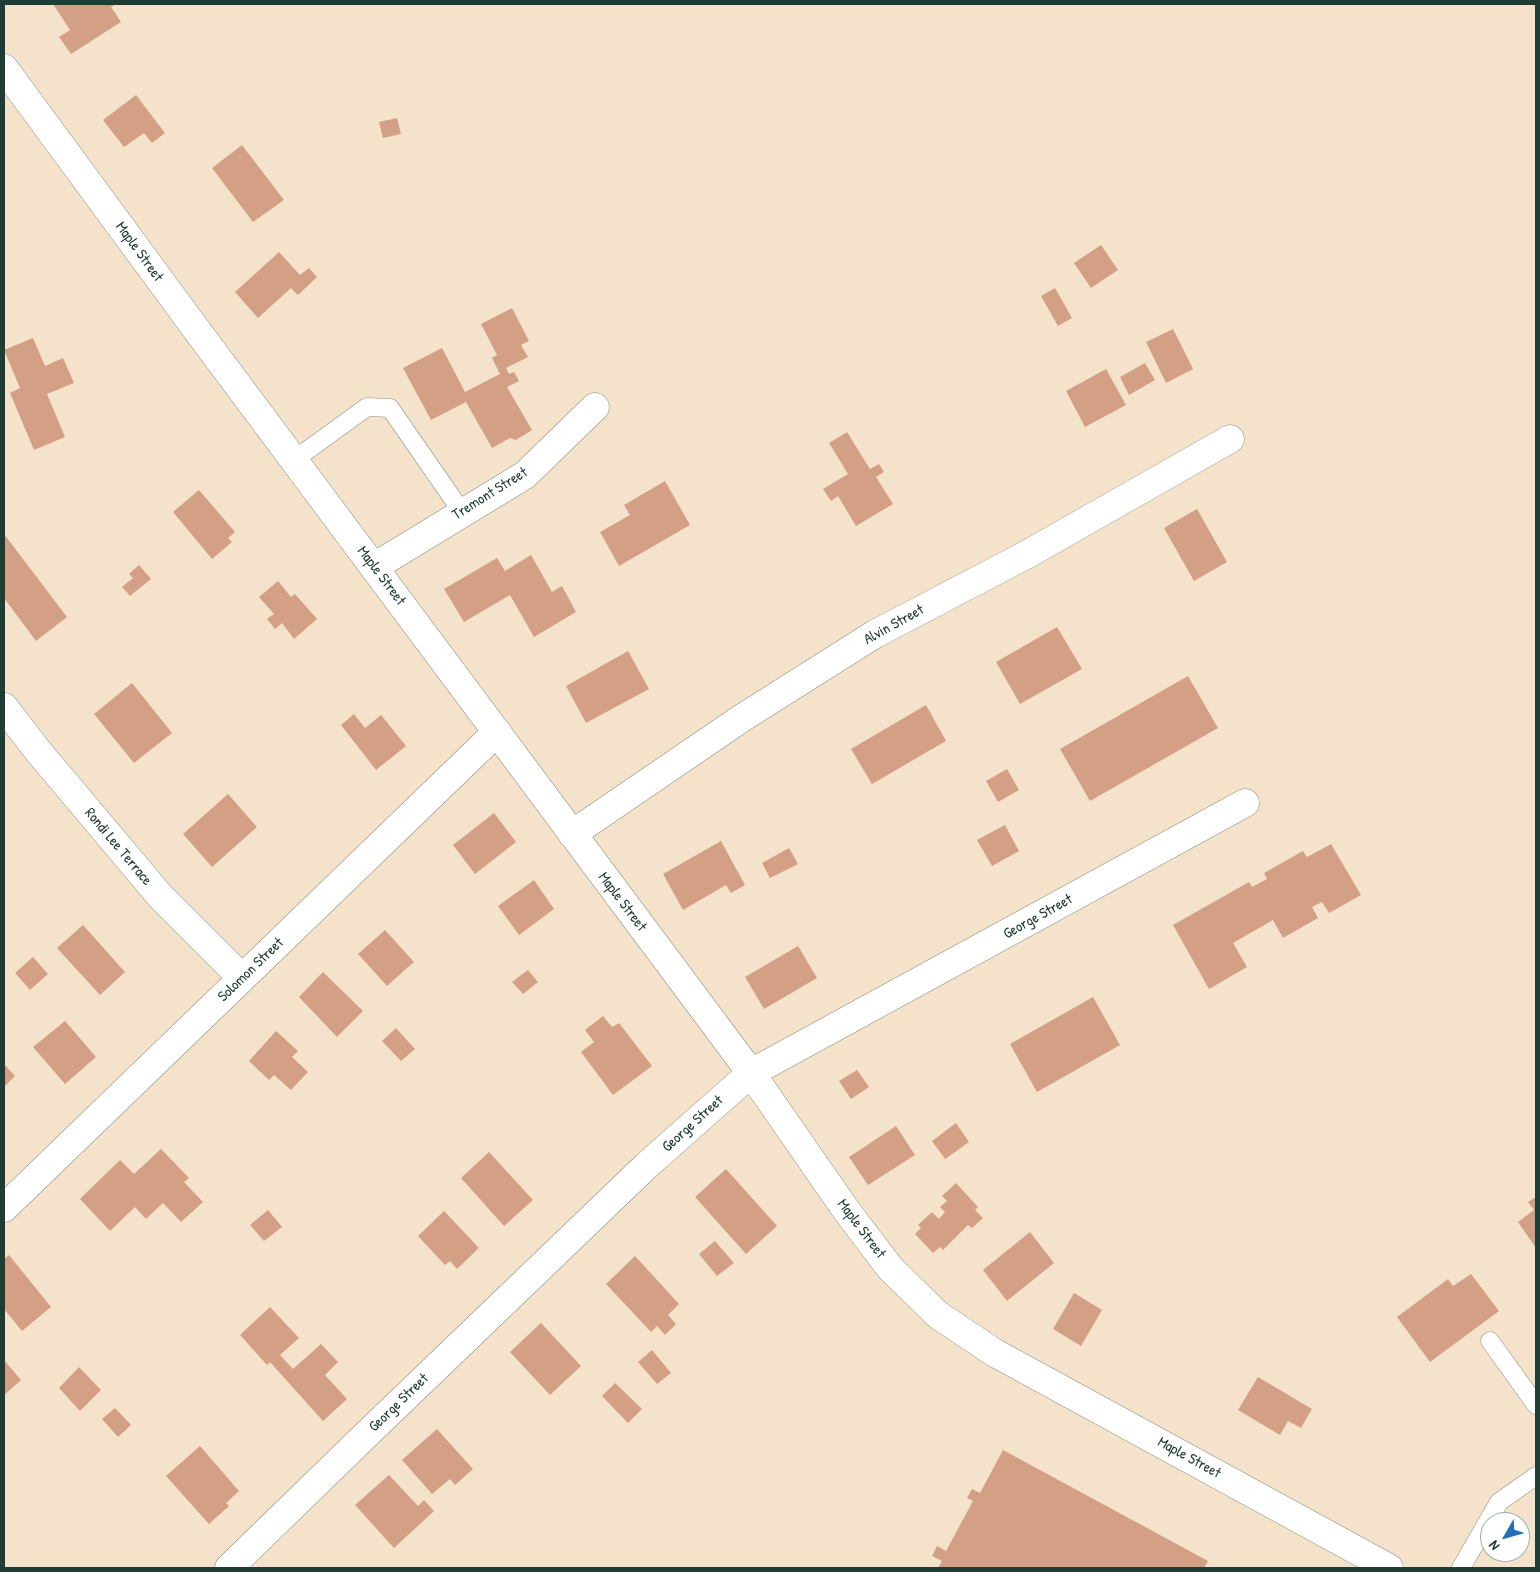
<!DOCTYPE html>
<html>
<head>
<meta charset="utf-8">
<style>
	body { margin:0 }
	#map { position:relative; width:1540px; height:1572px; overflow:hidden; background:#f5e2ca; font-family:"Patrick Hand",sans-serif }
	canvas { display:block }
	.frame { position:absolute; inset:0; border:5px solid #1f3d34; pointer-events:none }
	.north { position:absolute; left:1480px; top:1512px; width:50px; height:50px; box-sizing:border-box; background:#fff; border:1px solid #a5b1ae; border-radius:50%; rotate:232deg; font-size:14px; font-weight:700; line-height:20px; text-align:center; color:#1f3d34 }
	.north::after { content:''; display:block; margin:auto; width:18px; height:22px; background:#1f6fb2; clip-path:polygon(50% 0,100% 100%,50% 72%,0 100%) }
</style>
</head>
<body>
<div id="map">
<canvas width="1540" height="1572"></canvas>
<div class="frame"></div>
<div class="north">N</div>
</div>
<script>
const g = document.querySelector('canvas').getContext('2d');
g.lineJoin = 'round';
function fill(path, color) { g.fillStyle = color; g.fill(path, 'evenodd'); }
function stroke(path, color, width, dash) { g.strokeStyle = color; g.lineWidth = width; g.lineCap = dash ? 'butt' : 'round'; g.setLineDash(dash || []); g.stroke(path); }
function write(font, color, halo, rows, align = 'center') {
  g.font = font + ' "Patrick Hand",sans-serif'; g.lineWidth = 4.5; g.setLineDash([]); g.textBaseline = 'middle'; g.strokeStyle = halo; g.fillStyle = color; for (const [text, x, y, turn = 0] of rows) {
    g.save(); g.translate(x, y); g.rotate((+turn || 0) * Math.PI / 180); g.textAlign = isNaN(turn) ? turn : align; if (halo) g.strokeText(text, 0, 0); g.fillText(text, 0, 0); g.restore();
  }
}
const building = new Path2D(`
	M53,4H116L111,7L121,22L71,54L59,37L70,30Z
	M136,95L165,133L152,143L144,133L124,147L103,120Z
	M397,118L401,134L383,138L379,122Z
	M242,145L284,200L253,222L212,168Z
	M1101,245L1118,270L1091,288L1074,263Z
	M279,252L300,275L309,268L317,277L298,295L291,288L258,318L235,292Z
	M1055,288L1072,318L1058,326L1041,296Z
	M512,308L529,341L521,345L528,357L506,368L509,374L514,372L519,381L507,387L532,430L516,440L510,438L492,448L466,402L431,420L403,368L442,348L465,392L500,374L492,358L497,355L481,324Z
	M1173,329L1193,369L1166,383L1146,342Z
	M33,338L45,366L63,358L74,383L47,394L65,437L34,450L10,393L20,388L4,350Z
	M1145,363L1155,380L1129,395L1120,377Z
	M1106,369L1126,405L1085,427L1066,391Z
	M847,432L870,469L879,464L884,472L876,477L893,504L856,526L838,496L831,501L823,489L848,474L829,443Z
	M665,481L690,525L619,566L600,532L630,515L624,505Z
	M199,490L235,532L228,538L232,542L212,559L173,512Z
	M1197,509L1227,562L1194,581L1164,528Z
	M4,534L67,617L36,641L4,598Z
	M531,555L552,592L562,586L576,612L534,637L510,595L464,622L444,589L497,558L505,571Z
	M139,565L151,579L130,596L122,587L133,578L129,574Z
	M278,581L291,597L295,594L317,619L294,639L282,623L275,629L267,619L274,614L259,597Z
	M1057,627L1082,669L1020,704L996,662Z
	M628,651L649,689L586,723L566,686Z
	M1188,676L1218,728L1090,801L1060,749Z
	M132,683L172,733L134,763L94,714Z
	M926,705L946,741L872,784L851,749Z
	M354,714L365,728L381,715L406,746L376,770L341,725Z
	M1007,769L1019,790L998,802L986,781Z
	M228,794L257,827L212,867L183,834Z
	M494,813L516,842L475,874L453,845Z
	M1005,825L1019,851L992,866L977,840Z
	M721,841L745,885L731,893L726,885L683,910L663,874Z
	M1331,844L1361,895L1329,913L1322,902L1312,907L1318,918L1283,938L1273,920L1233,943L1247,967L1209,989L1173,925L1249,882L1252,887L1267,879L1264,873L1303,851L1307,857Z
	M789,848L798,864L770,878L762,863Z
	M534,880L554,909L519,935L498,906Z
	M83,925L125,972L100,995L57,948Z
	M385,930L414,962L387,986L358,954Z
	M798,946L817,978L764,1009L745,977Z
	M33,957L48,974L30,990L15,973Z
	M528,970L538,982L523,994L512,982Z
	M323,972L363,1011L337,1037L299,997Z
	M1093,997L1120,1045L1037,1092L1010,1044Z
	M603,1016L612,1027L619,1023L652,1066L613,1095L581,1052L594,1042L585,1030Z
	M65,1021L96,1057L65,1084L33,1047Z
	M396,1028L415,1049L401,1061L382,1041Z
	M276,1031L298,1051L292,1057L308,1072L291,1090L274,1075L269,1080L249,1061Z
	M4,1064L15,1076L4,1087Z
	M857,1070L869,1087L851,1099L839,1081Z
	M956,1123L969,1142L945,1159L932,1141Z
	M896,1126L915,1155L868,1185L849,1157Z
	M161,1149L189,1178L184,1182L203,1202L181,1222L163,1203L146,1219L135,1207L110,1231L80,1199L120,1160L134,1174Z
	M489,1152L533,1200L504,1226L461,1178Z
	M726,1169L777,1226L746,1254L695,1197Z
	M956,1183L978,1207L975,1210L983,1218L972,1228L968,1225L943,1250L940,1247L933,1253L915,1234L921,1228L918,1225L932,1212L939,1219L945,1212L940,1207L947,1201L942,1196Z
	M1536,1197V1248L1518,1222L1534,1210L1528,1202Z
	M268,1210L282,1227L264,1241L250,1225Z
	M444,1211L479,1248L457,1269L450,1261L445,1265L418,1236Z
	M1030,1232L1054,1263L1007,1301L983,1270Z
	M715,1241L734,1263L717,1276L699,1254Z
	M9,1255L51,1307L22,1331L4,1309V1259Z
	M635,1256L679,1304L668,1315L676,1324L665,1335L657,1326L651,1332L606,1284Z
	M1471,1274L1499,1311L1430,1362L1397,1317L1448,1279L1453,1286Z
	M1074,1293L1102,1310L1081,1346L1053,1329Z
	M270,1307L299,1338L280,1355L293,1369L321,1344L338,1362L325,1375L347,1399L323,1421L270,1362L267,1365L240,1335Z
	M541,1323L581,1366L550,1395L510,1352Z
	M652,1350L671,1373L657,1384L638,1362Z
	M4,1360L21,1380L4,1395Z
	M79,1367L101,1390L80,1411L59,1388Z
	M1258,1377L1312,1409L1301,1428L1288,1421L1280,1435L1238,1410Z
	M615,1383L642,1409L628,1423L602,1396Z
	M115,1408L131,1425L118,1437L102,1419Z
	M437,1429L473,1469L455,1485L450,1479L432,1494L402,1460Z
	M200,1446L239,1491L226,1503L229,1506L209,1524L166,1476Z
	M1003,1450L1208,1561L1204,1568H938L942,1561L932,1556L937,1546L946,1551L973,1501L967,1498L972,1489L980,1493Z
	M389,1475L418,1506L424,1500L434,1511L394,1548L355,1505Z`);
const lane = new Path2D(`
	M294,460L367,407L390,408L462,512
	M1490,1341L1536,1405
	M1461,1568L1499,1502L1536,1476`);
const street = new Path2D(`
	M374,567L525,475L595,407
	M4,707L38,751L160,896L242,978
	M572,834L742,718L875,634L1026,555L1230,439
	M4,1208L497,732
	M229,1568L369,1432L646,1166L751,1073L1245,803`);
const secondary = new Path2D(`
	M4,68L193,325L751,1073L846,1210L890,1268L938,1315L995,1353L1389,1568`);
const streetNames = [
	["Maple Street",139,252,54],
	["Tremont Street",490,494,-32],
	["Maple Street",381,576,53],
	["Alvin Street",894,625,-29],
	["Rondi Lee Terrace",118,847,50],
	["Maple Street",622,902,53],
	["George Street",1038,917,-29],
	["Solomon Street",251,970,-44],
	["George Street",693,1124,-42],
	["Maple Street",861,1229,53],
	["George Street",399,1403,-44],
	["Maple Street",1189,1458,29]
];
fill(building, '#d3a085');
stroke(lane, '#8a907f', 19);
stroke(street, '#8a907f', 29);
stroke(secondary, '#8a907f', 29);
stroke(lane, '#fff', 18);
stroke(street, '#fff', 28);
stroke(secondary, '#fff', 28);
write('15px', '#1f3d34', '#fff', streetNames);
</script>
</body>
</html>
